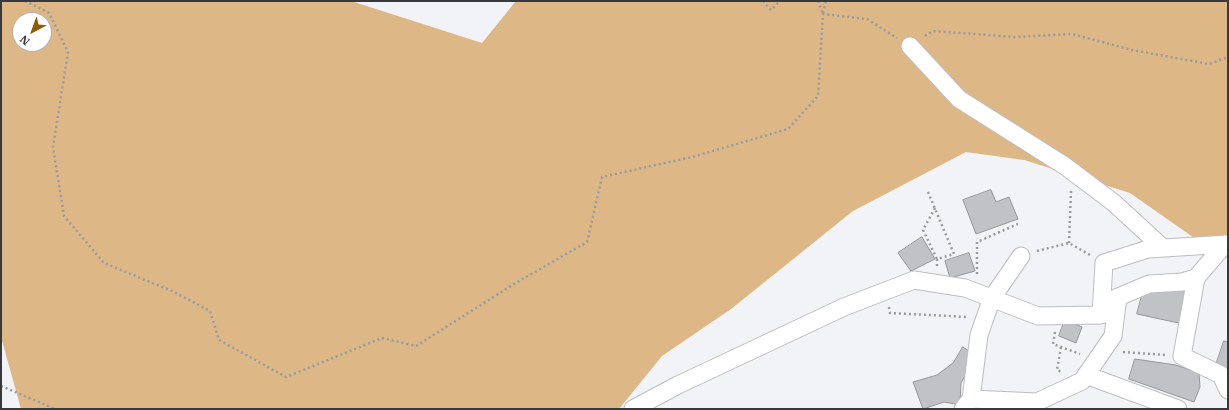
<!DOCTYPE html>
<html>
<head>
<meta charset="utf-8">
<style>
	body { margin:0 }
	#map { position:relative; width:1229px; height:410px; overflow:hidden; background:#f2f3f6; font-family:"IBM Plex Serif",serif }
	canvas { display:block }
	.frame { position:absolute; inset:0; border:2px solid #38393a; pointer-events:none }
	.north { position:absolute; left:12px; top:12px; width:40px; height:40px; box-sizing:border-box; background:#fff; border:1px solid #afb0b0; border-radius:50%; rotate:221deg; font-size:11px; font-weight:700; line-height:16px; text-align:center; color:#38393a }
	.north::after { content:''; display:block; margin:auto; width:14px; height:18px; background:#8d5c05; clip-path:polygon(50% 0,100% 100%,50% 72%,0 100%) }
</style>
</head>
<body>
<div id="map">
<canvas width="1229" height="410"></canvas>
<div class="frame"></div>
<div class="north">N</div>
</div>
<script>
const g = document.querySelector('canvas').getContext('2d');
g.lineJoin = 'round';
function fill(path, color) { g.fillStyle = color; g.fill(path, 'evenodd'); }
function stroke(path, color, width, dash) { g.strokeStyle = color; g.lineWidth = width; g.lineCap = dash ? 'butt' : 'round'; g.setLineDash(dash || []); g.stroke(path); }
const forest = new Path2D(`
	M1,1H351L482,43L516,1H1228V258L1220,256L1130,193L1024,160L966,152L853,211L731,309L662,356L619,409H21L1,337ZM20,20H44V44H20Z`);
const building = new Path2D(`
	M991,190L996,202L1009,197L1018,219L976,234L963,200Z
	M922,237L935,259L911,271L898,253Z
	M969,253L975,271L950,278L945,261Z
	M1144,288L1190,290L1183,324L1137,314Z
	M1065,320L1082,327L1076,343L1059,336Z
	M1224,341L1228,342V369L1216,365Z
	M963,347L970,352L966,374L961,383L960,405L944,402L923,409L913,382L937,375L953,363Z
	M1135,359L1176,365L1199,373L1200,387L1194,402L1129,379Z`);
const path = new Path2D(`
	M25,1L49,13L68,52L53,147L64,216L104,263L172,291L210,311L219,340L286,377L382,338L416,346L514,284L587,242L602,177L692,157L788,129L818,96L823,14L867,19L897,38
	M763,1L771,10L780,1
	M818,1L823,14
	M823,13L826,1
	M925,36L933,31L1015,37L1072,34L1132,50L1209,64L1228,57
	M928,192L954,254L937,259V267
	M935,208L923,230L937,259
	M1069,243L1071,191
	M1037,251L1069,243L1090,255
	M977,274V242L1018,224
	M889,307L890,313L968,317
	M1055,332L1053,344L1080,354
	M1061,347L1057,370L1062,372
	M1123,352L1166,355
	M1,386L55,409`);
const street = new Path2D(`
	M910,46L959,99L1065,166L1114,203L1163,248
	M1225,244L1196,278L1182,356L1221,375L1228,390
	M1109,301L1149,284L1182,282L1196,278
	M1086,375L1178,409
	M971,399L1037,402L1082,381L1113,336L1118,297
	M633,409L678,385L844,307L914,280L965,288L1038,316L1101,315L1104,263L1148,249L1228,244
	M963,409L971,399L979,335L992,298L1021,256`);
fill(forest, '#deb787');
fill(building, '#c1c2c6');
stroke(building, '#959699', 1);
stroke(street, '#bdbec1', 19);
stroke(path, '#9a9b9d', 2.5, [2, 3]);
stroke(street, '#fff', 17);
</script>
</body>
</html>
